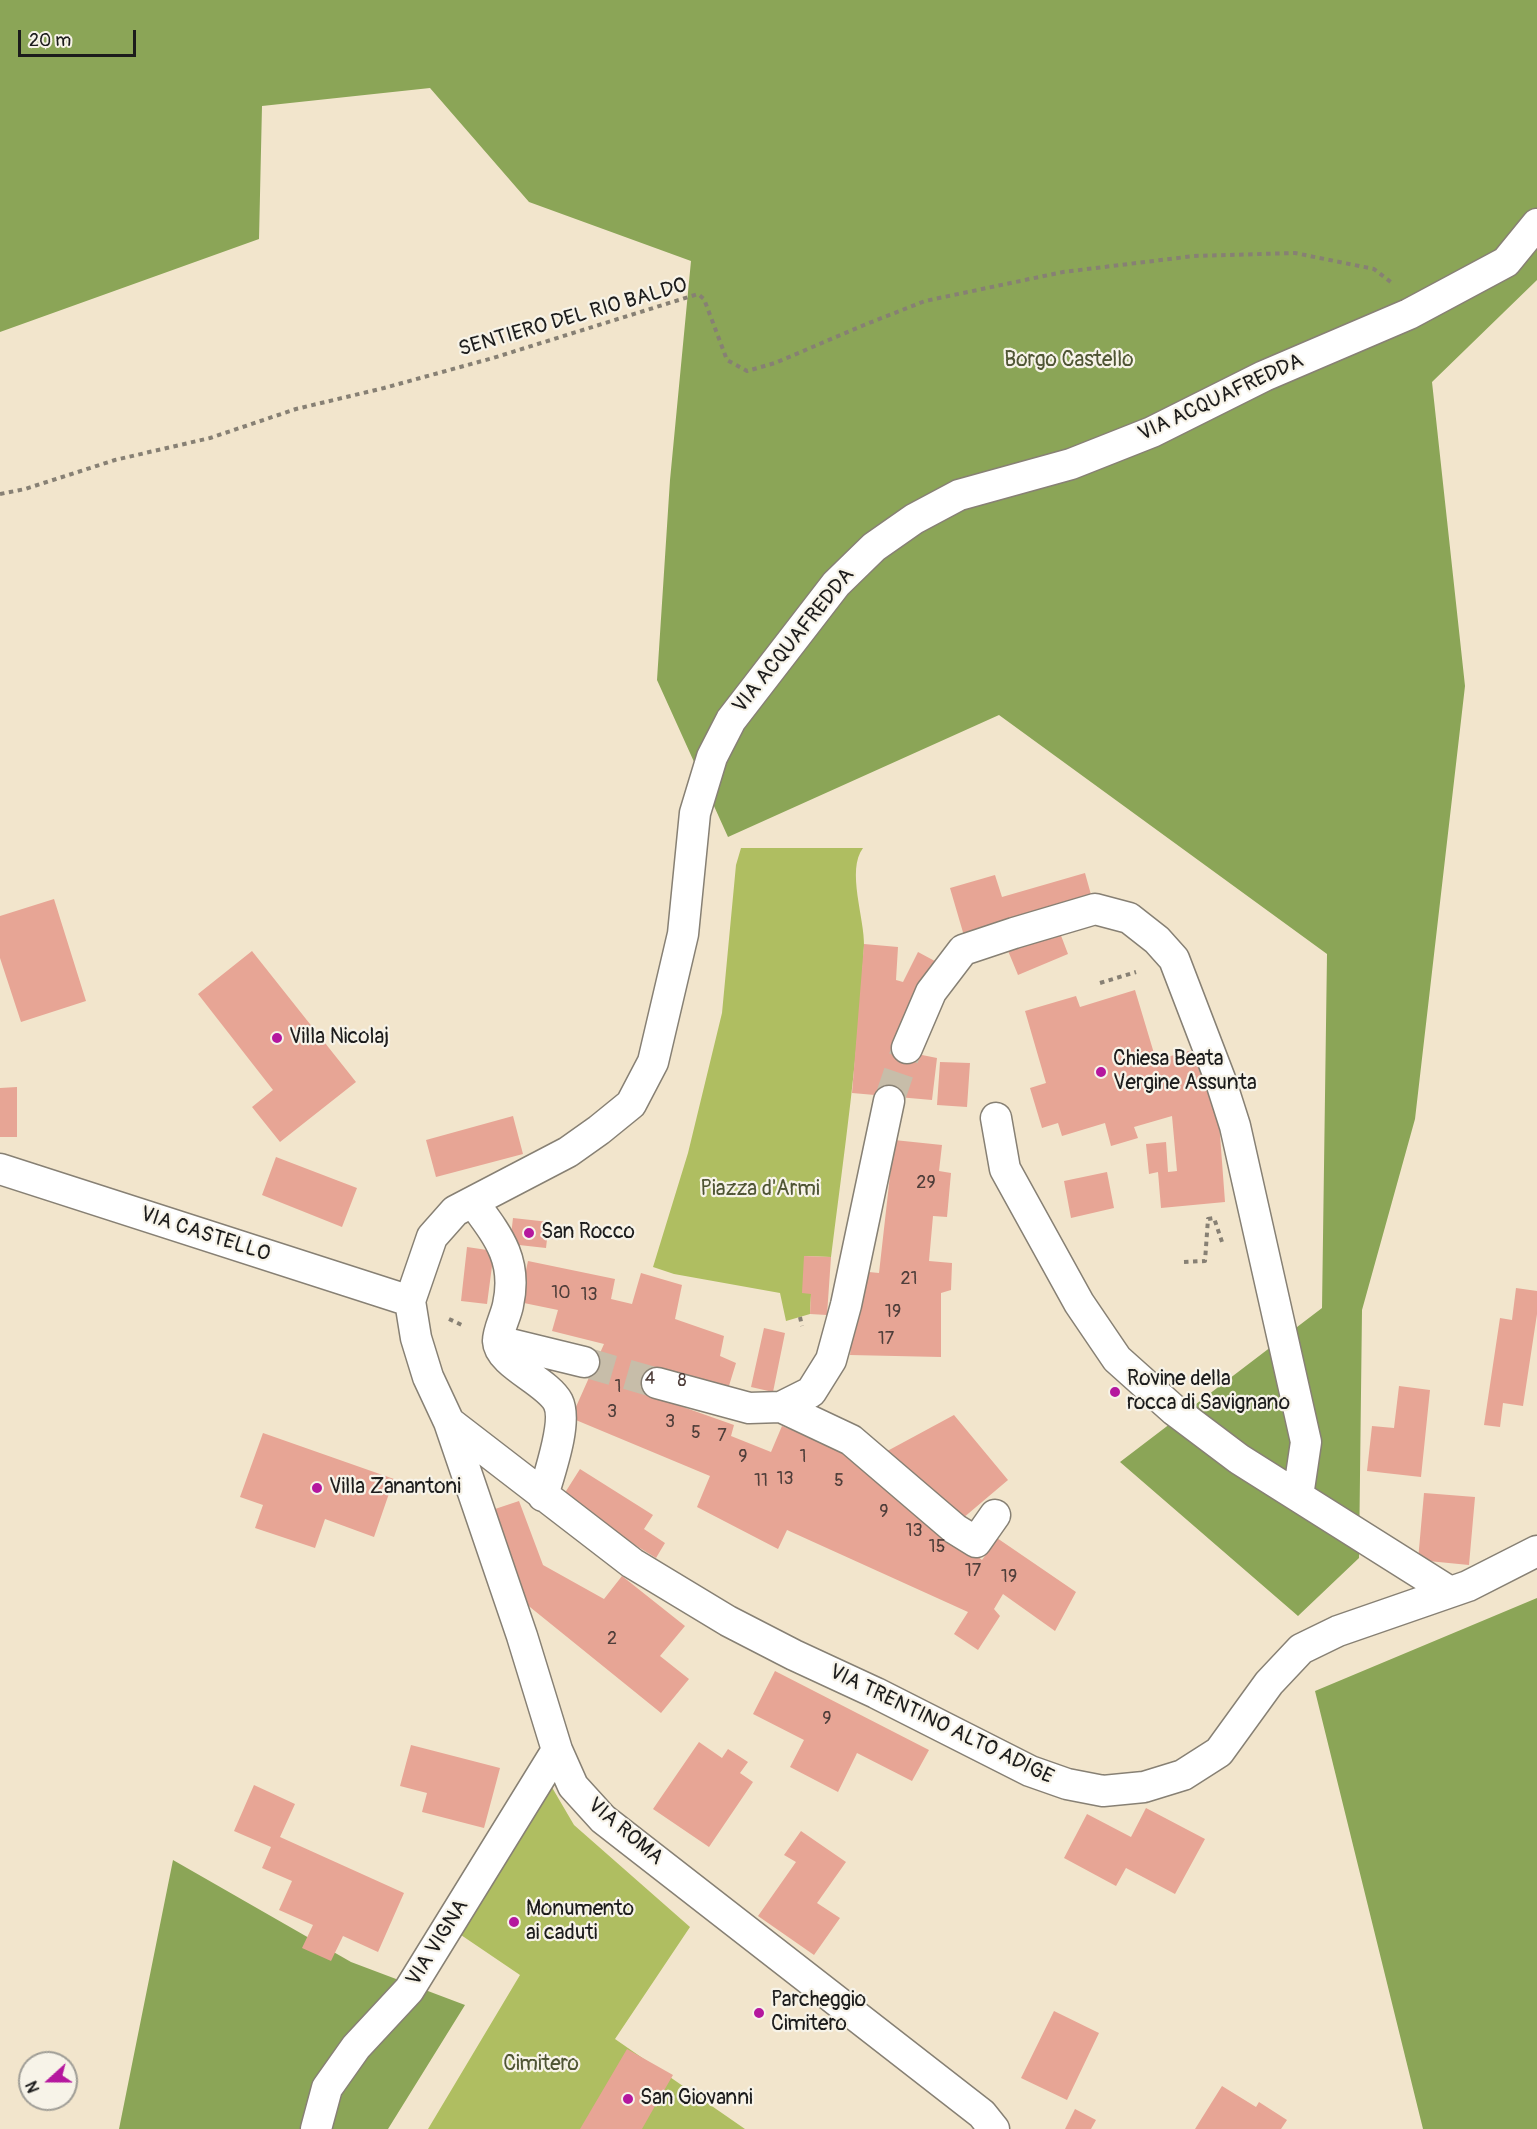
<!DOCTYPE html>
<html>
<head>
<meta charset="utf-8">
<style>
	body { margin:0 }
	#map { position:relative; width:1537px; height:2129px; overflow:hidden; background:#f2e5cc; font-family:Pangolin,sans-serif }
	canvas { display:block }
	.north { position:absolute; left:18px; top:2051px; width:60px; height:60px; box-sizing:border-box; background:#f7f3e8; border:2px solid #9f9d96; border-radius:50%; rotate:249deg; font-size:16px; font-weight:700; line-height:24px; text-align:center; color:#1c1c1c }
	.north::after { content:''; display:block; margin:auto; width:21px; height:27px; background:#b5179e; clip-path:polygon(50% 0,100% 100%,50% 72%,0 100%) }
	.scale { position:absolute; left:18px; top:30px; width:118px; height:27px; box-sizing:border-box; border:3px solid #1c1c1c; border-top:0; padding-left:8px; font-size:18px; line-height:21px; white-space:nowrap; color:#1c1c1c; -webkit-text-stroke:4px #f7f3e8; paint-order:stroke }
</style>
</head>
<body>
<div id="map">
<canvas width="1537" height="2129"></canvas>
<div class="north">N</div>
<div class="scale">20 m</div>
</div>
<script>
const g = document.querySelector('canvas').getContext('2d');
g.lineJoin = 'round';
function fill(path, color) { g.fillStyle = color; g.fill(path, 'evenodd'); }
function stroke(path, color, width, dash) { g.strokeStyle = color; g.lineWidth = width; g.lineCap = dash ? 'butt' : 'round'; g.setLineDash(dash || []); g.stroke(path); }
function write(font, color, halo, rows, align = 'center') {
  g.font = font + ' Pangolin,sans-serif'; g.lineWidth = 4.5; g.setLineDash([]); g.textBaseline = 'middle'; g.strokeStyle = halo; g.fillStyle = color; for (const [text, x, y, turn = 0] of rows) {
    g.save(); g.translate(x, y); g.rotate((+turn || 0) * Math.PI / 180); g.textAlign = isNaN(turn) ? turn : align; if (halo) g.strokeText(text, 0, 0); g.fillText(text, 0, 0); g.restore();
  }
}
const green = new Path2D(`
	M741,848H863C846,870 865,919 864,946C859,1050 844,1154 831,1257L804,1256L811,1294L810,1314L786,1321L780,1293L674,1274L653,1267L688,1153L722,1013L736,865Z
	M550,1784L574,1825L690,1927L615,2039L745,2129H428L520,1975L461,1935Z`);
const forest = new Path2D(`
	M0,0H1537V280L1432,382L1465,686L1415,1119L1362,1310L1359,1558L1298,1616L1120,1462L1322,1308L1327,954L999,715L728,837L657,680L670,480L691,261L529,202L430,88L262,106L259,239L0,332Z
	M1537,1598V2129H1423L1315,1691Z
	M173,1860L351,1962L465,2005L388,2129H119Z`);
const building = new Path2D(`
	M1085,873L1095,909L967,946L950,888L995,875L1002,897Z
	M54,899L86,1001L21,1022L0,958V916Z
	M1057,925L1068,954L1018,975L1006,946Z
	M864,944L898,947L896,980L903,982L918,952L946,967L902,1051L937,1058L932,1100L852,1093Z
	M252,951L356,1082L280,1142L252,1107L273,1090L198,994Z
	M1135,990L1156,1060L1200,1048L1218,1108L1225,1202L1161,1208L1158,1172L1149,1174L1146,1144L1166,1142L1168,1172L1177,1171L1172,1116L1134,1127L1138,1138L1111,1146L1105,1123L1062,1136L1058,1123L1042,1128L1030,1088L1046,1083L1025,1011L1076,996L1080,1007Z
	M940,1062L970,1063L967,1107L937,1105Z
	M17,1087V1137H0V1088Z
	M513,1116L523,1154L436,1177L426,1140Z
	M894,1140L942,1145L939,1171L951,1173L947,1217L933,1216L929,1261L952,1263L951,1290L941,1293V1357L850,1355L859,1271L879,1273Z
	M276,1157L357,1188L342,1227L262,1195Z
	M1107,1172L1114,1208L1071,1218L1064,1181Z
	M513,1218L549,1222L546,1248L510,1244Z
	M467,1247L494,1251L487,1304L461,1301Z
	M804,1256L831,1257L827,1315L810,1314L811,1294L802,1293Z
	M528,1261L615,1279L611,1299L632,1304L641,1273L682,1285L675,1319L724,1336L720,1356L736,1363L728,1389L652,1396L734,1425L731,1436L771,1452L782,1426L839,1449L887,1483L982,1560L997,1538L1076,1592L1055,1631L1003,1594L994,1609L1000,1616L978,1650L954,1634L968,1612L787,1530L778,1549L697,1507L710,1476L571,1418L604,1344L552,1331L558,1310L519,1302Z
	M1516,1288L1537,1291V1314L1523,1406L1503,1403L1500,1427L1484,1425L1500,1318L1512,1320Z
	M764,1328L785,1333L773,1392L751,1387Z
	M1399,1386L1430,1390L1421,1477L1367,1471L1372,1426L1394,1428Z
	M954,1415L1008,1480L956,1524L878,1456Z
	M263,1433L394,1479L374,1537L325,1519L315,1548L255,1528L263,1505L240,1497Z
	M580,1469L653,1515L644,1529L665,1543L656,1558L561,1499Z
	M1424,1493L1475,1497L1469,1565L1418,1560Z
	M519,1501L543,1565L604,1599L622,1576L685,1626L660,1656L689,1679L661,1713L525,1603L492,1510Z
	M775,1671L929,1750L912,1781L857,1753L838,1792L790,1767L804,1740L753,1714Z
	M699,1742L722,1758L728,1749L748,1762L740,1773L753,1782L709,1847L653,1809Z
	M411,1745L500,1768L484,1828L422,1812L427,1793L400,1786Z
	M254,1785L295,1804L280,1837L404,1893L378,1952L343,1936L331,1961L302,1948L313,1925L279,1910L292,1881L262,1868L271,1847L234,1831Z
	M1146,1808L1205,1839L1175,1894L1126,1868L1116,1886L1064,1858L1087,1814L1131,1837Z
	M801,1831L846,1862L817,1903L840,1918L814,1955L758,1916L796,1862L784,1855Z
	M1054,2011L1099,2033L1067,2100L1021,2078Z
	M627,2049L673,2075L651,2113L642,2129H580Z
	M1222,2086L1256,2107L1259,2102L1287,2120L1281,2129H1195Z
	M1075,2109L1096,2120L1091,2129H1065Z`);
const streetTunnel = new Path2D(`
	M889,1101L907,1048
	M584,1362L657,1383`);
const path = new Path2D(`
	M0,494L25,489L115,460L210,438L296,409L384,388L493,358L698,294L704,299L727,360L747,371L775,363L864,325L925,301L1063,272L1194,256L1295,253L1374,269L1392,283
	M1100,983L1136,972
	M1184,1262L1205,1261L1208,1219L1214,1218L1222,1242
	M800,1317L802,1326
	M449,1319L464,1326`);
const street = new Path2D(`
	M907,1048L931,992L963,950L1014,933L1095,909L1129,918L1157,940L1174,959L1220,1079L1235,1126L1306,1442L1298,1496
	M996,1118L1005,1169L1079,1303L1117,1359L1174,1410L1239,1459L1450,1592
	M0,1169L410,1301
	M473,1202C498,1236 518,1260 508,1305C506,1316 498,1330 498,1341C499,1364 547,1381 558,1402C568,1422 549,1474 543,1496
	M498,1341L584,1362
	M657,1383L749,1408L781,1407L811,1392L831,1360L846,1305L889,1101
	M781,1407L851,1440L955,1529L976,1542L995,1515
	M449,1422L632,1563L728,1621L794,1655L876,1693L1030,1771L1067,1784L1103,1791L1144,1787L1183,1775L1219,1752L1269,1683L1301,1649L1338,1631L1468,1586L1537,1551
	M316,2129L327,2088L356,2047L409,1990L557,1750
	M994,2129L982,2114L603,1819L573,1786L557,1750L522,1636L449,1422L428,1377L416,1338L410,1301L432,1237L455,1211L568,1152L599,1130L631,1104L653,1062L683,934L695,813L712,757L731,720L836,584L874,547L914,519L959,495L1071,464L1152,432L1264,376L1409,314L1506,262L1537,224`);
const markers = [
	[277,1038,6,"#b5179e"],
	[1101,1072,6,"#b5179e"],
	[529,1233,6,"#b5179e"],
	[1115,1392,6,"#b5179e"],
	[317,1488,6,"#b5179e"],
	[514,1922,6,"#b5179e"],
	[759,2013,6,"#b5179e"],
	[628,2099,6,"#b5179e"]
];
const numberNames = [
	["29",926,1183],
	["21",909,1279],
	["10",561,1293],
	["13",589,1295],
	["19",893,1312],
	["17",886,1339],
	["4",650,1379],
	["8",682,1381],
	["1",618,1387],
	["3",612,1412],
	["3",670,1422],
	["5",696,1433],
	["7",722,1436],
	["9",743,1457],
	["1",803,1457],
	["13",785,1479],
	["11",761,1481],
	["5",839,1481],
	["9",884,1512],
	["13",914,1531],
	["15",937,1547],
	["17",973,1571],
	["19",1009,1577],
	["2",612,1639],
	["9",827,1719]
];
const streetNames = [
	["SENTIERO DEL RIO BALDO",573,318,-16],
	["VIA ACQUAFREDDA",1221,398,-25],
	["VIA ACQUAFREDDA",794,641,-51],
	["VIA CASTELLO",205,1235,18],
	["VIA TRENTINO ALTO ADIGE",941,1725,26],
	["VIA ROMA",625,1832,40],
	["VIA VIGNA",438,1943,-58]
];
const parkNames = [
	["Borgo Castello",1069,361],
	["Piazza d'Armi",760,1190],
	["Cimitero",541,2065]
];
const poiNames = [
	["Villa Nicolaj",289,1038],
	["Chiesa Beata",1113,1060],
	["Vergine Assunta",1113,1084],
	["San Rocco",541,1233],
	["Rovine della",1127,1380],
	["rocca di Savignano",1127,1404],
	["Villa Zanantoni",329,1488],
	["Monumento",526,1910],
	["ai caduti",526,1934],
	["Parcheggio",771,2001],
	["Cimitero",771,2025],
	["San Giovanni",640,2099]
];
fill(green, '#afbe61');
fill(forest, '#8ba557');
fill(building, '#e7a595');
stroke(streetTunnel, '#c7bda9', 30, [30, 15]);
stroke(street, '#878074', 33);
stroke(path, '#878074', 4, [4.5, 4.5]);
stroke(street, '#fff', 30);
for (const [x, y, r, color] of markers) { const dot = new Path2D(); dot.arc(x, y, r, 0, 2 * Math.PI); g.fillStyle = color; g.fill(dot); stroke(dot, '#f7f3e8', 2); }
write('18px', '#4f3e3a', null, numberNames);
write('21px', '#1c1c1c', '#f7f3e8', streetNames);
write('21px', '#4f5534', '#f7f3e8', parkNames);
write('21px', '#1c1c1c', '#f7f3e8', poiNames, 'left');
</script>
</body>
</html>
